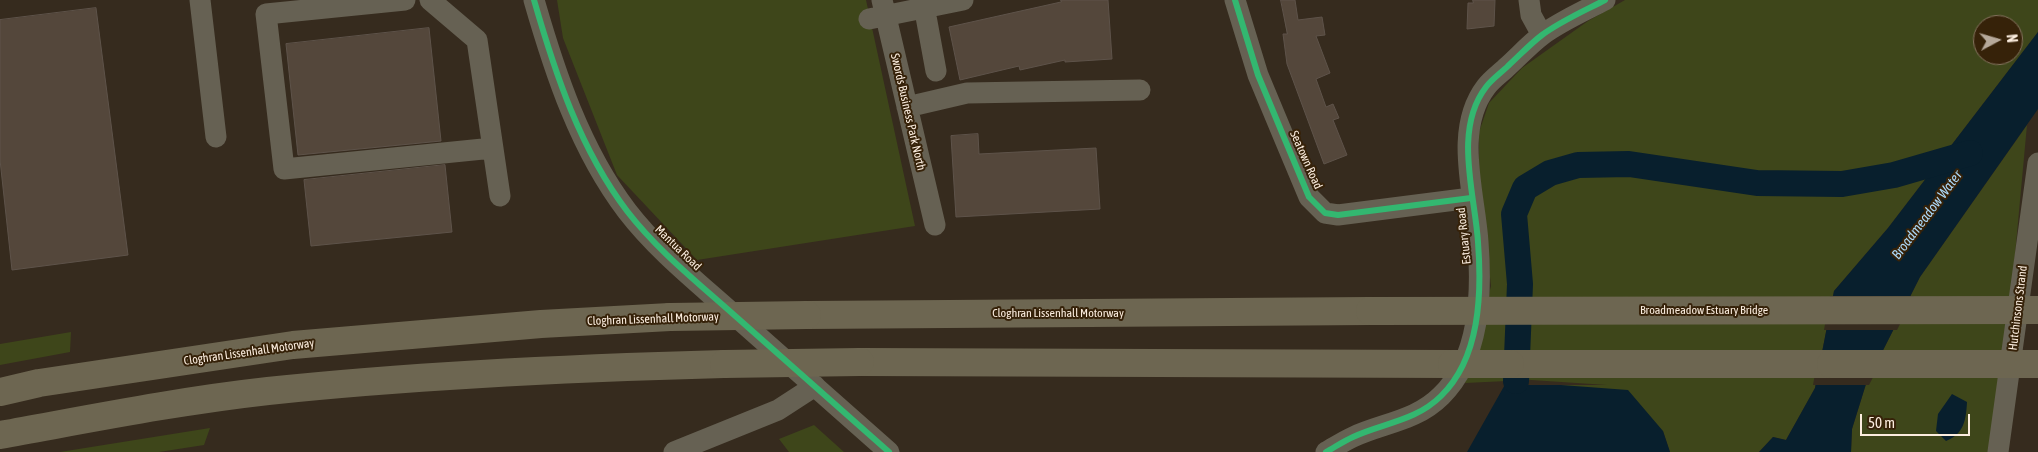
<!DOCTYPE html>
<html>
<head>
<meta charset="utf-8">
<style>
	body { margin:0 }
	#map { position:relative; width:2038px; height:452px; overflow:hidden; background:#362b1e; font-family:"Asap Condensed",sans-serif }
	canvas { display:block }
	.north { position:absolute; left:1973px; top:15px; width:50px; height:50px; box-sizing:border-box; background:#362209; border:1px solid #85735f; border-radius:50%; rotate:84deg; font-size:14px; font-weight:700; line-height:20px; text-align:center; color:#fbeddf }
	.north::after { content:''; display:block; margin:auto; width:18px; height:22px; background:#b6a99b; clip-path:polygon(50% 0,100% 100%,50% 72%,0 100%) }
	.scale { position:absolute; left:1860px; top:414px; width:110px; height:22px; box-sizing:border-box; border:2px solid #fbeddf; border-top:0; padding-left:6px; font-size:15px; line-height:18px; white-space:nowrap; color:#fbeddf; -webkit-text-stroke:4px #362209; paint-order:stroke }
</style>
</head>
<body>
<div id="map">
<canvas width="2038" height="452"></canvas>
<div class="north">N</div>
<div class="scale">50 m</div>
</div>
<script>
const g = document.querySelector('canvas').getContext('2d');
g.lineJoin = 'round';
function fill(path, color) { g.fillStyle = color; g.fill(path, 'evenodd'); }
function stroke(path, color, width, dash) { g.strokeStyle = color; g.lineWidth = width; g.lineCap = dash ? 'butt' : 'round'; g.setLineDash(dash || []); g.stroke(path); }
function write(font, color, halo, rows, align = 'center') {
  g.font = font + ' "Asap Condensed",sans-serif'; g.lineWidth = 4; g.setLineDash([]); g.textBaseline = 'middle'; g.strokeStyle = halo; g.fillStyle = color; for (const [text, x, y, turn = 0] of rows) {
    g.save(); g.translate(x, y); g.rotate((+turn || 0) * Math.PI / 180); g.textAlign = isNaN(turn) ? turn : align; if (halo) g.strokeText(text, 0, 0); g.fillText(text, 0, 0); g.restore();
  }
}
const green = new Path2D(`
	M557,0H866L915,226L697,260L617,175L563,38Z
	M1625,0H2038V32L1888,228L1834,291L1815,388L1786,440L1773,437L1759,452H1670L1663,431L1507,381L1465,383L1491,286L1479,178V132L1489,103L1522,68L1588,21ZM1983,25H2013V55H1983Z
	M2027,125L2012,287L1992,452H1851L1852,429L1866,384L1920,277Z
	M71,332L70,352L0,365V344Z
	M814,425L844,452H789L779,439Z
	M210,428L204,445L159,452H60Z`);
const water = new Path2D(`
	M2038,32V109L1920,277L1866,384L1852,429L1851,452H1759L1773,437L1786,440L1815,388L1834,291L1888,228Z
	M1507,381L1628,390L1663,431L1670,452H1467Z
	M1952,394L1967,402C1966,420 1964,434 1946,441L1936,431L1938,414Z`);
const pier = new Path2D(`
	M1830,296H1914L1897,330H1824Z
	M1819,352H1886L1869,385H1813Z
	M1507,378L1516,379L1607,385H1502Z`);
const river = new Path2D(`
	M1516,381L1520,284L1514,214L1525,188L1550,173L1578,165L1629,164L1757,183L1842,184L1894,175L1970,153`);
const building = new Path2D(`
	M1061,0H1108L1112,59L1065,62V60L1020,70L1019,66L960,80L949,27L1061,2Z
	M1281,0H1295L1298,20L1322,17L1325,35L1316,36L1330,73L1316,79L1326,107L1333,104L1339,118L1333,120L1347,155L1324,164L1287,64L1283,34H1287Z
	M1473,0H1495L1494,26L1467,29L1468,3H1473Z
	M96,8L128,255L12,270L0,160V20Z
	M429,28L441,141L298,155L286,44Z
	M978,134L979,154L1096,148L1100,209L956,217L951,136Z
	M445,165L452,232L311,246L304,180Z`);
const minor = new Path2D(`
	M200,0L216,137
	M405,0L266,14L284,169L493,148
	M430,0L477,40L500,196
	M534,0C555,73 580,149 627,211C657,250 696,281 733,314C785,360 837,406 889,452
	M882,0L935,225
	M923,0L936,71
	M1235,0L1258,75L1283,135L1309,197L1325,213L1338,215L1471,198
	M1529,0L1531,15L1542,35
	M869,19L963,0
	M907,107L967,93L1140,90
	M674,452L778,410L815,386
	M1326,452C1335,447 1344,441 1353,437C1383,423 1416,421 1441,396C1480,358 1482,294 1478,242C1475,194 1453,130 1486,87C1492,79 1501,73 1508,66C1519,56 1530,44 1542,35C1561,21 1584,11 1605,0
	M1998,452L2038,163`);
const highway = new Path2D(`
	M807,315L1370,311
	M860,362L1452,364
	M1510,364H1831
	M0,392L39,383L293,345L541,324L670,317
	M0,435C89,419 178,401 268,391C420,375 571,368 724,364`);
const highwayBridge = new Path2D(`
	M1370,311L2038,310
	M670,317L807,315
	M724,364L860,362
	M1452,364H1510
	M1831,364H2038`);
const cycleway = new Path2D(`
	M534,0C555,73 580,149 627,211C657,250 696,281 733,314C785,360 837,406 889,452
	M1235,0L1258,75L1283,135L1309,197L1325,213L1338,215L1471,198
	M1326,452C1335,447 1344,441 1353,437C1383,423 1416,421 1441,396C1480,358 1482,294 1478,242C1475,194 1453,130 1486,87C1492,79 1501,73 1508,66C1519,56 1530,44 1542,35C1561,21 1584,11 1605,0`);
const streetNames = [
	["Swords Business Park North",908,112,77],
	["Seatown Road",1306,160,66],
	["Estuary Road",1464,236,-96],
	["Mantua Road",678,248,44],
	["Hutchinsons Strand",2018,308,-83],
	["Broadmeadow Estuary Bridge",1704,310],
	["Cloghran Lissenhall Motorway",1058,313],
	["Cloghran Lissenhall Motorway",653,319,-2],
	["Cloghran Lissenhall Motorway",249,352,-8]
];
const waterNames = [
	["Broadmeadow Water",1927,215,-53]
];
fill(green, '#3e461a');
fill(water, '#081f2d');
fill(pier, '#362b1e');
stroke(river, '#081f2d', 26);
fill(building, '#54473b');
stroke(building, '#5e534a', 1);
stroke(minor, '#666153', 21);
stroke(highway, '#6d6651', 28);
stroke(highwayBridge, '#6d6651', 28);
stroke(cycleway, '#33b770', 6);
write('12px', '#fbeddf', '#362209', streetNames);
write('italic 14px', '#acd9f9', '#362209', waterNames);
</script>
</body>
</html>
